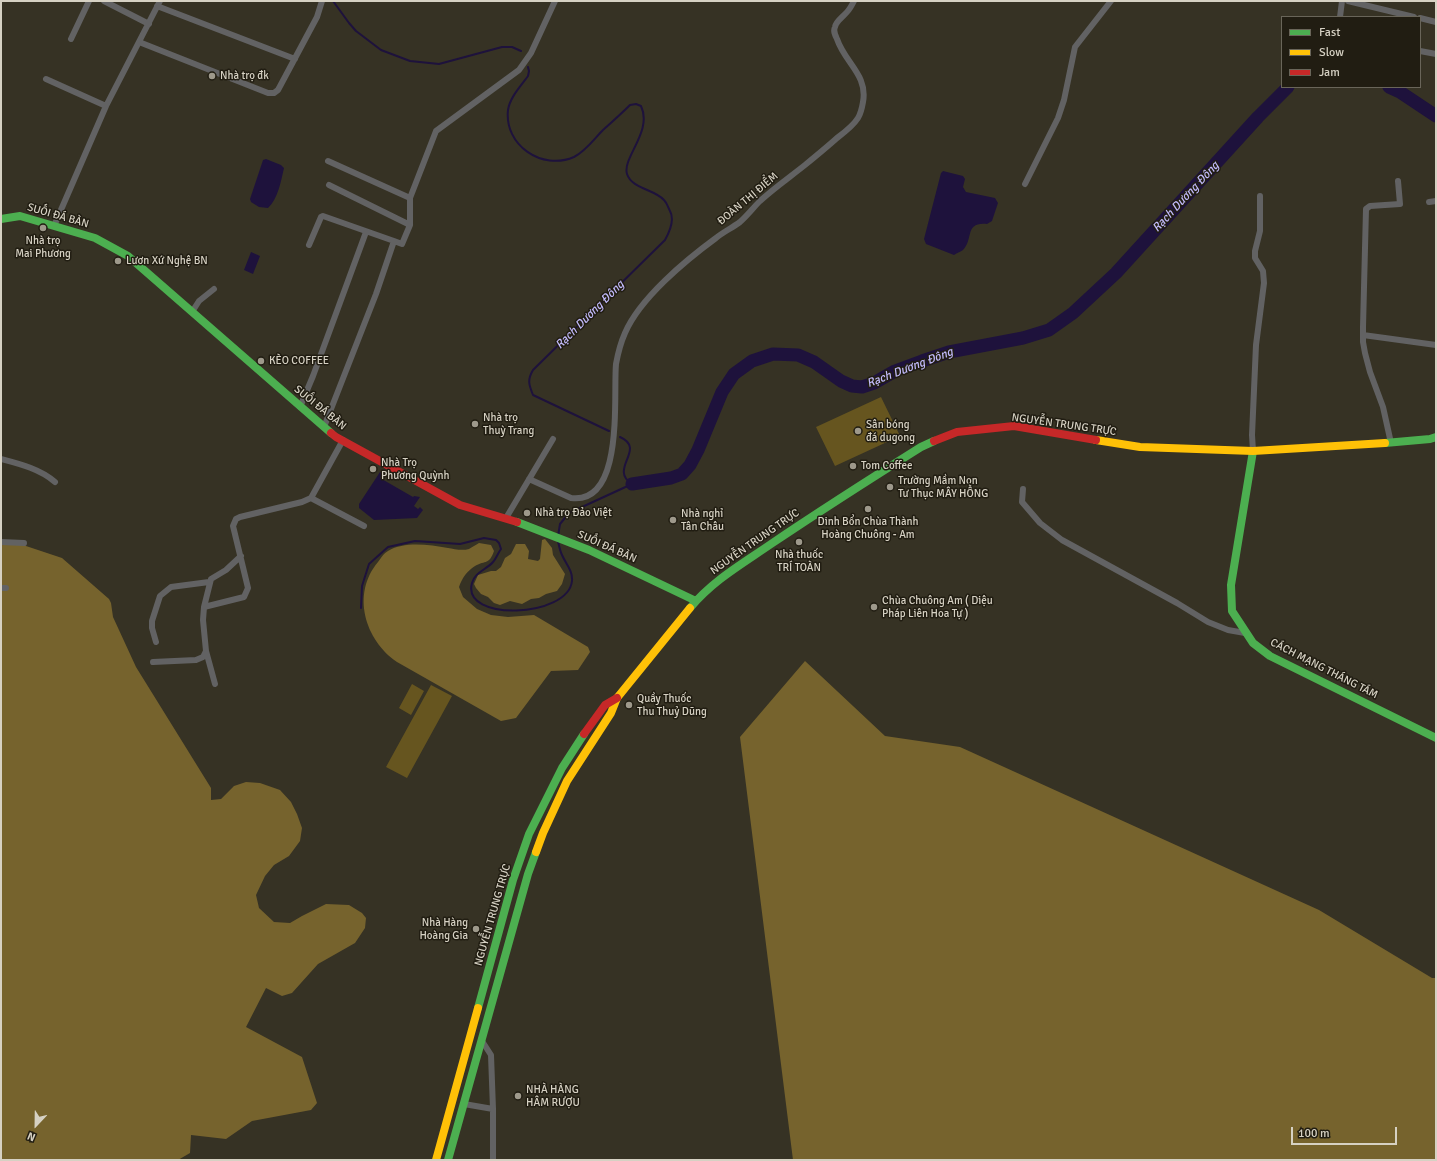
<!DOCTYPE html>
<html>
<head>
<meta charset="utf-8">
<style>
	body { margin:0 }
	#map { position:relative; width:1437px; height:1161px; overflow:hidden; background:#363224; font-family:Signika,sans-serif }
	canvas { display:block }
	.frame { position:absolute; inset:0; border:2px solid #d6d1c3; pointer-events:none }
	.legend { position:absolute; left:1281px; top:16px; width:140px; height:72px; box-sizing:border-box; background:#211d12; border:1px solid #696559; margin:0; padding:5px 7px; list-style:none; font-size:12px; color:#d6d1c3 }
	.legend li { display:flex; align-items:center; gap:8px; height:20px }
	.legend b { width:20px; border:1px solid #696559 }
	.north { position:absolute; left:16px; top:1105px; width:40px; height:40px; -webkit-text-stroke:3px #211d12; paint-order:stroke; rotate:202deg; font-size:11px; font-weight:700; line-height:16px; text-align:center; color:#d6d1c3 }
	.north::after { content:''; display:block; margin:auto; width:14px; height:18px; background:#d6d1c3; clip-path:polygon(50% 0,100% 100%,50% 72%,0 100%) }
	.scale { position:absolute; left:1291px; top:1127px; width:106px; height:18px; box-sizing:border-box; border:2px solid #d6d1c3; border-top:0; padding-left:5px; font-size:12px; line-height:14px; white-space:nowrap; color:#d6d1c3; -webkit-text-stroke:3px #211d12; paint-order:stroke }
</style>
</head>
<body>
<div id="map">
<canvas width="1437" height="1161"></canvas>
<div class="frame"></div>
<ul class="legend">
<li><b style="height:5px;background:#4caf50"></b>Fast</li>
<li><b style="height:5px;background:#ffc107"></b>Slow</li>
<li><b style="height:5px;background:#c62828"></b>Jam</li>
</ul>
<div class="north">N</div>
<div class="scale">100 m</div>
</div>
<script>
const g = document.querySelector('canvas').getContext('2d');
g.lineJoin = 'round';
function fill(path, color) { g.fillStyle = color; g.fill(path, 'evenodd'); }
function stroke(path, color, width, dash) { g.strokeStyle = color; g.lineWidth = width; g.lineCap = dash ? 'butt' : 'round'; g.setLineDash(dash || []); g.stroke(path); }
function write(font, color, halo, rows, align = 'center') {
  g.font = font + ' Signika,sans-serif'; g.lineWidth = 3; g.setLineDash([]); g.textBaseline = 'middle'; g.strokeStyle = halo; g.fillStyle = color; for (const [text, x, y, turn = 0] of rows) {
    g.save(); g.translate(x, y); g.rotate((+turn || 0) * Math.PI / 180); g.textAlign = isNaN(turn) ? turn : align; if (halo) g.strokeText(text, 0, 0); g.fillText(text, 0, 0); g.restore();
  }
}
const green = new Path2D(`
	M881,397L900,436L835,466L816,427Z
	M412,684L424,691L411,715L399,708Z
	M431,685L452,696L407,778L386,767Z`);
const forest = new Path2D(`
	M545,539L552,548L553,555L565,574L562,584L557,591L546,594L539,598L531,599L522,604L510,601L500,605L494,603L488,597L481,594L476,588L474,584L478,575L491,571H496L501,567L505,558L511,554L516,544H525L529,551L528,559L538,561L540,559L542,540Z
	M479,543L491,545L494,551C489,565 486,560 475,566C467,571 462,578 459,587L463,597L477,609L491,615L508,617L534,615L588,647L590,652L578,670L551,671L516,718L501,721L397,662C365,640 351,594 378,562C381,558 384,553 388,551C405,541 429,545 448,548C454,549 462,551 469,549C472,547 476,545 479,543Z
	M1,544L23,545L62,558L109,599L111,603L113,617L136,667L211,788V800L221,799L234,786L246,782L260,783L280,790L291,802L297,814L302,828L300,841L289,856L274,865L265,876L256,895L259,908L274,922L290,923L302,916L326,904L349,905L362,913L366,918L365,928L355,943L318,964L292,993L282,996L266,988L246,1027L302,1057L317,1103L311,1110L252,1121L226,1139L191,1135L190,1153L178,1160H1Z
	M805,661L885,736L960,747L1319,910L1432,978H1436V1160H793L740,737Z`);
const water = new Path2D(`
	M266,159L281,165L284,168C281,181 278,199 268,208L259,207L251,202L250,199L263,160Z
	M943,171L963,176L965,179L963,187L966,192L995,198L998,203L992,221L987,224C964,222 974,239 963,250C961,252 956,253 954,255L926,244L924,239L941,173Z
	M251,252L260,256L253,274L244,270Z
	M380,472L383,474L380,478L413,497L414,496L420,497L414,506L418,509L420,507L423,510L417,518L374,520L359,508V504Z`);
const stream = new Path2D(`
	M333,1L349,23L356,31L381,50L410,61L439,64L502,47H512L521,51
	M528,67L529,71L528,76C521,86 510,97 508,110C504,145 542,171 574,157C586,151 594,139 603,130C612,122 621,114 630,105L636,104L641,106C653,131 622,158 627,174C632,189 654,189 664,200C667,203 668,207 670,211C675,220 670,231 665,240L533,370C527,380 529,385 533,395L609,431
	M620,437C647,449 608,469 632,484
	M558,536L560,524L569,513L632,484
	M361,608L362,586L369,564L388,547L415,541L460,544L484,538L496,540L499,543L501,549C498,553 496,559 493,562C486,570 475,572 472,583C461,622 568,618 572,581C573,571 566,564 562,555C560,551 559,546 558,541`);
const river = new Path2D(`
	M1389,87L1400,92L1436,116
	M632,484L671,478L682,474L690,465L698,450L722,392L734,374L752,361L773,354L798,355L814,362L841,381L852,386L862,387L874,383L895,371L922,361L949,352L1023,338L1049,330L1073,313L1116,273L1258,117L1288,87`);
const street = new Path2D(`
	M104,1L149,24
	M1348,1L1414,17
	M157,6L295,59
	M1340,17L1342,1
	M1420,18L1436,22
	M71,39L89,1
	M139,42L268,93H274L278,90L317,17L322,1
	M1420,51L1436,54
	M46,79L106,106
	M328,161L410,198
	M1025,184L1058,118L1064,100L1075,47L1111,1
	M329,185L410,225
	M1429,202L1436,201
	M54,226L106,106L160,1
	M309,245L321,217L323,216L394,241
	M192,312L199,301L214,289
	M1363,335L1436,345
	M300,407L313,376L366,232
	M324,427L376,294L394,241L402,244L410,225V198L436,131L519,70L531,53L555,1
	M1391,443L1383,407L1370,372L1365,353L1363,342V327L1366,209L1370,206L1400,204L1398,181
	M1253,451L1252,435L1256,345L1264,283L1263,271L1255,258V251L1260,231V196
	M1,459C20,464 40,469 55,482
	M529,479L571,498C625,505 613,395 616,364C618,353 621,342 625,333C640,298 686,260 716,238C723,232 732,228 740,222C747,216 753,208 760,201C774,188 790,177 805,165C816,156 827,147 837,138C845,132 853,126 858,118C861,113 862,108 863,102C868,75 845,63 837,39C835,35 833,31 835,27C836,21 843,17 847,12C850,9 852,5 854,1
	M1023,489L1022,502L1040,523L1062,540L1177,603L1208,622L1228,630L1245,633
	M311,498L364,526
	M506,518L553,439
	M1,542L24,543
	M1,588H6
	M204,607L211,579L226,570L241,556
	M156,642L152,628V621L160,596L171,587L209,582
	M206,651L215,684
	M153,662L196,660L203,657L206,651L203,620L204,607L244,597L248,588L233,526L236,519L240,517L302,502L311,498L343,440
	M482,1041L491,1055L493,1109V1160
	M464,1104L493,1109`);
const fast = new Path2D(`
	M1,219L20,216L95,238L128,256L331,433
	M1385,443L1430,439L1436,437
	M1253,451L1231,585L1232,611L1253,643L1270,656L1436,738
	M517,522L589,550L696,601
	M690,608C712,581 742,564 771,544C820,511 870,479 921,447L934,441
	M478,1008L513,880L529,834L562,768L584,734
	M448,1160L528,874L536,852`);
const slow = new Path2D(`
	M1096,440L1140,447L1253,451L1385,443
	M536,852L543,833L567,781L611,713L617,698L690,608
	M436,1160L478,1008`);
const jam = new Path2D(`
	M331,433L336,437L460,505L517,522
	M934,441L957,432L1014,426L1096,440
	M584,734L605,705L617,698`);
const markers = [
	[212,76,4,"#9e998b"],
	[43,228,4,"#9e998b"],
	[118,261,4,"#9e998b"],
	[261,361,4,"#9e998b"],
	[475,424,4,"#9e998b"],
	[858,431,4,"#9e998b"],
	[853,466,4,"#9e998b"],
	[373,469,4,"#9e998b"],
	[890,487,4,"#9e998b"],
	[868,509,4,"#9e998b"],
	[527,513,4,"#9e998b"],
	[673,520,4,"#9e998b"],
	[799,542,4,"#9e998b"],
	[874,607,4,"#9e998b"],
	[629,705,4,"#9e998b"],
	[476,929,4,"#9e998b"],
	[518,1096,4,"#9e998b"]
];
const poiNames = [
	["Nhà trọ đk",220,76],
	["Nhà trọ",43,241,"center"],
	["Mai Phương",43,254,"center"],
	["Lươn Xứ Nghệ BN",126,261],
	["KÈO COFFEE",269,361],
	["Nhà trọ",483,418],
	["Thuỳ Trang",483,431],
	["Sân bóng",866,425],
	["đá dugong",866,438],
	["Nhà Trọ",381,463],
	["Phương Quỳnh",381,476],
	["Tom Coffee",861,466],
	["Trường Mầm Non",898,481],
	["Tư Thục MÂY HỒNG",898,494],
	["Nhà trọ Đảo Việt",535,513],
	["Nhà nghỉ",681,514],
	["Tân Châu",681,527],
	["Dinh Bổn Chùa Thành",868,522,"center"],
	["Hoàng Chuông - Am",868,535,"center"],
	["Nhà thuốc",799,555,"center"],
	["TRÍ TOÀN",799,568,"center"],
	["Chùa Chuông Am ( Diệu",882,601],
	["Pháp Liên Hoa Tự )",882,614],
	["Quầy Thuốc",637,699],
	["Thu Thuỷ Dũng",637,712],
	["Nhà Hàng",468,923,"right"],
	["Hoàng Gia",468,936,"right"],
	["NHÀ HÀNG",526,1090],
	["HÂM RƯỢU",526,1103]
];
const streetNames = [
	["ĐOÀN THỊ ĐIỂM",748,199,-40],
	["SUỐI ĐÁ BÀN",58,216,16],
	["SUỐI ĐÁ BÀN",320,408,39],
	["NGUYỄN TRUNG TRỰC",1064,425,8],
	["NGUYỄN TRUNG TRỰC",755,542,-35],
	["SUỐI ĐÁ BÀN",607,547,24],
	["CÁCH MẠNG THÁNG TÁM",1324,669,27],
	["NGUYỄN TRUNG TRỰC",493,915,-74]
];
const waterNames = [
	["Rạch Dương Đông",1186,197,-47],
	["Rạch Dương Đông",590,315,-45],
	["Rạch Dương Đông",910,368,-21]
];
fill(green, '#66551f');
fill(forest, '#76632d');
fill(water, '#1e123c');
stroke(stream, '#1e123c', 2);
stroke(river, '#1e123c', 13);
stroke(street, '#626263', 6);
stroke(fast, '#4caf50', 8);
stroke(slow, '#ffc107', 8);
stroke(jam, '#c62828', 8);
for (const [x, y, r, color] of markers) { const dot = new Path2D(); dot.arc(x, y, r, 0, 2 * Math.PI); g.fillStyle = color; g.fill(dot); stroke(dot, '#211d12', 1.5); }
write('11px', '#d6d1c3', '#211d12', poiNames, 'left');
write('11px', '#d6d1c3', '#211d12', streetNames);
write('italic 12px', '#c2bafb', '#211d12', waterNames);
</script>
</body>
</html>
